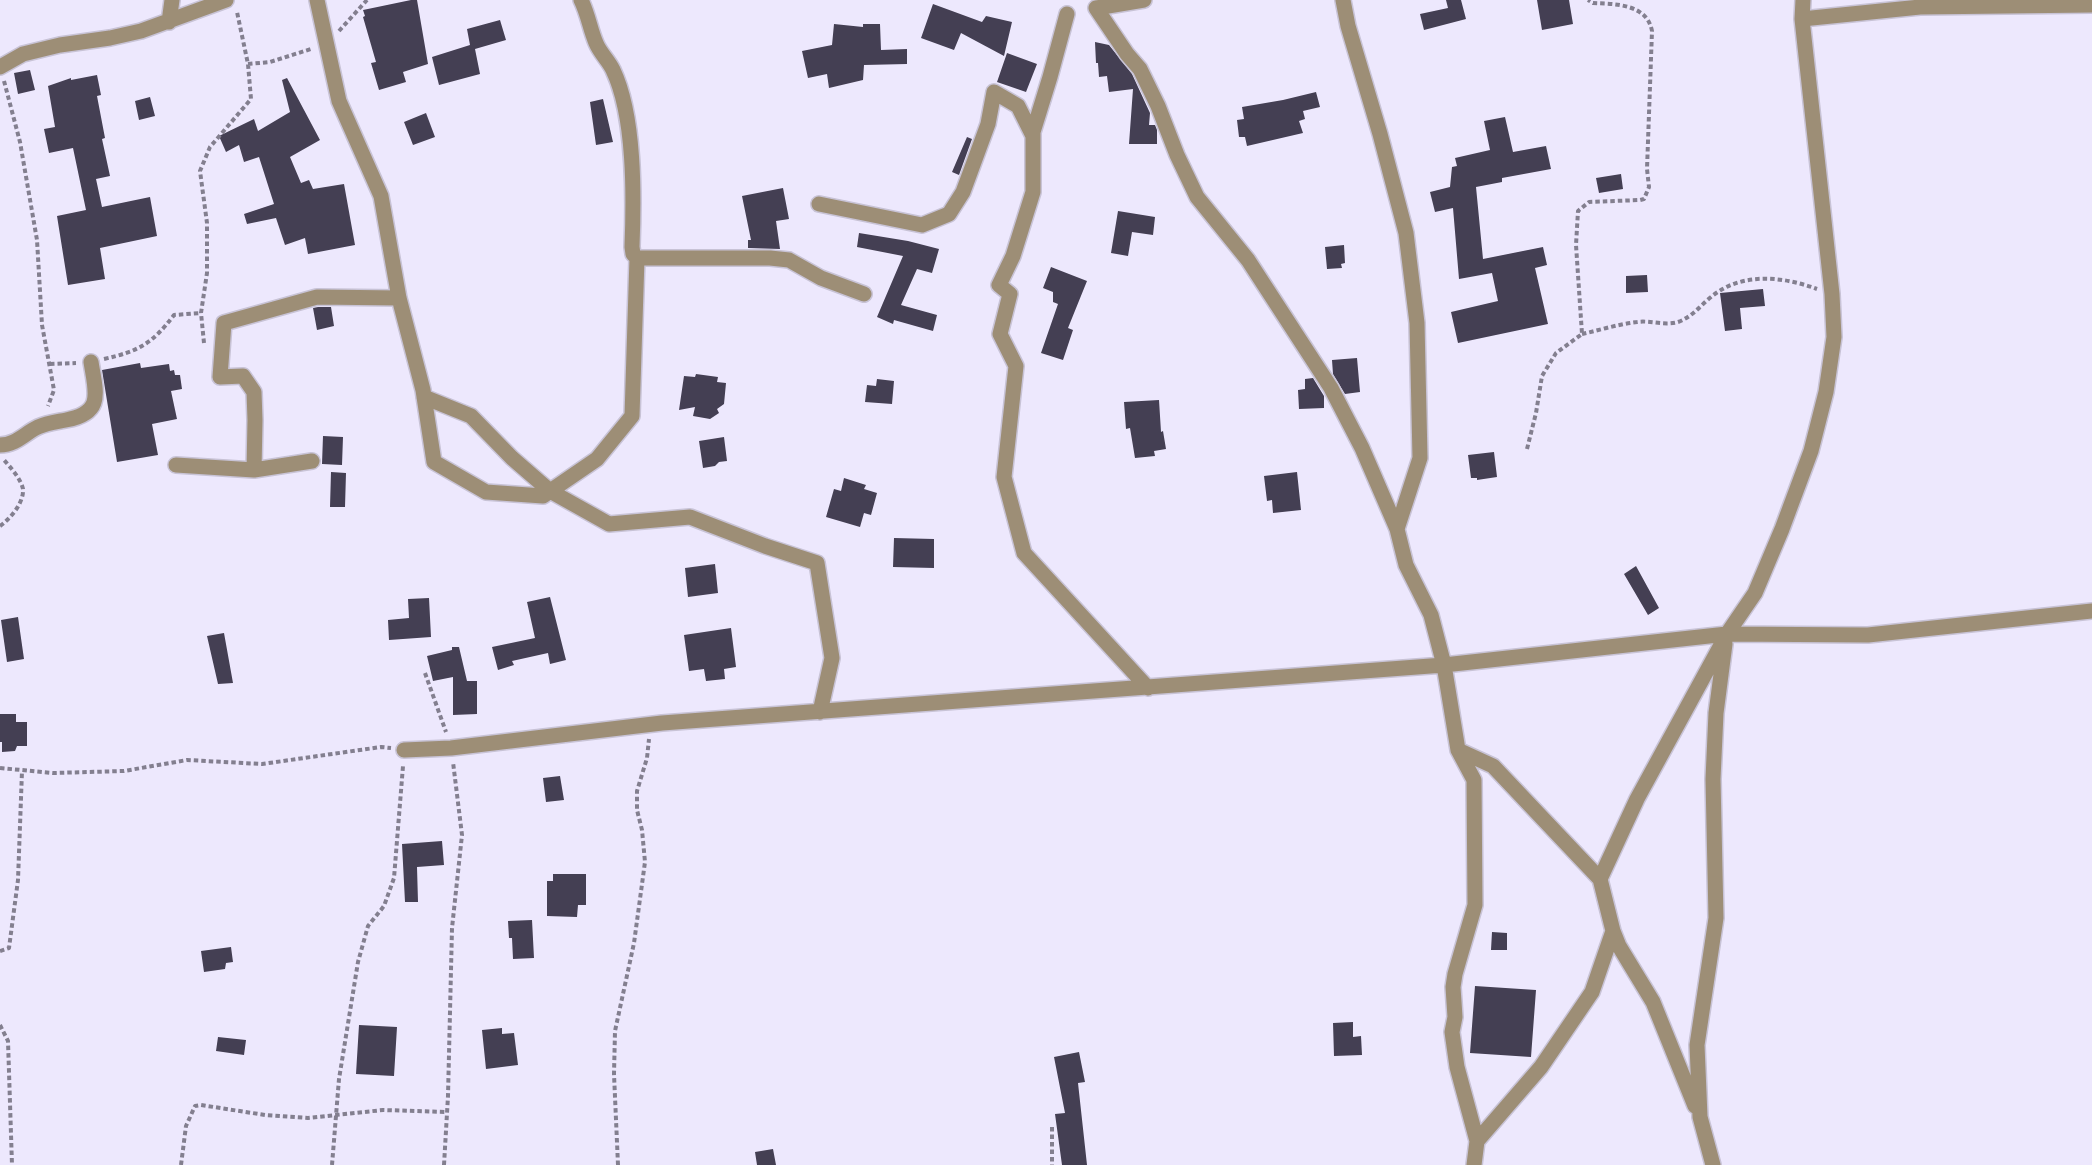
<!DOCTYPE html>
<html>
<head>
<meta charset="utf-8">
<style>
	body { margin:0 }
	canvas { display:block; background:#ede8fd }
</style>
</head>
<body>
<canvas width="2092" height="1165"></canvas>
<script>
const g = document.querySelector('canvas').getContext('2d');
g.lineJoin = 'round';
function fill(path, color) { g.fillStyle = color; g.fill(path, 'evenodd'); }
function stroke(path, color, width, dash) { g.strokeStyle = color; g.lineWidth = width; g.lineCap = dash ? 'butt' : 'round'; g.setLineDash(dash || []); g.stroke(path); }
const building = new Path2D(`
	M411,0H417L428,64L403,72L406,82L379,90L371,63L376,62L363,17L365,16L363,10Z
	M1446,0H1461L1466,19L1424,30L1420,14L1448,8Z
	M1537,0H1569L1573,24L1542,30Z
	M933,4L982,22L986,16L1012,22L1004,56L961,33L954,50L921,38Z
	M500,20L506,40L475,49L480,74L439,85L432,57L470,45L467,29Z
	M834,24L863,27V24H880L881,50L907,49V64L864,65L863,80L829,88L827,74L808,78L802,51L832,45Z
	M1095,42L1109,45L1132,74L1150,113L1149,125H1155L1157,130V144H1129L1133,89L1109,92L1107,76L1099,77L1098,63H1096Z
	M1007,53L1037,64L1026,92L997,82Z
	M30,70L35,90L18,94L14,73Z
	M97,75L101,95L97,96L105,138L102,139L110,176L96,179L102,207L150,197L157,236L100,248L105,279L68,285L57,216L86,210L73,148L49,153L44,129L55,127L48,86L71,78V80Z
	M287,78L320,140L290,157L301,183L309,180L313,189L344,184L355,245L308,254L305,238L285,245L276,218L247,224L244,214L274,204L259,157L244,162L239,145L226,152L219,136L254,119L258,131L290,112L282,80Z
	M1316,92L1320,107L1303,111L1305,119L1299,121L1303,133L1247,146L1245,137H1239L1237,120L1244,119L1242,107L1283,100Z
	M150,97L155,116L139,120L135,101Z
	M603,99L613,142L596,145L590,102Z
	M426,113L435,137L413,145L404,122Z
	M1505,117L1513,152L1546,146L1551,169L1502,178V182L1476,187L1483,259L1543,247L1547,265L1535,268L1548,324L1458,343L1451,312L1498,301L1492,273L1459,279L1453,208L1435,212L1430,192L1450,187L1452,167L1457,166L1455,158L1490,150L1484,121Z
	M967,137L972,139L959,175L952,172Z
	M1621,174L1623,189L1599,193L1596,178Z
	M783,188L789,219L776,221L780,249L748,248V240H751L742,196Z
	M1118,211L1155,217L1153,235L1132,232L1128,256L1111,253Z
	M859,233L908,241L939,249L932,273L917,269L901,305L937,315L933,331L894,320L893,324L877,317L903,256L857,247Z
	M1344,245L1345,263L1341,264L1342,268L1327,269L1325,247Z
	M1051,267L1087,281L1068,328L1073,330L1063,360L1041,353L1058,304L1053,302V292L1043,288Z
	M1647,275L1648,292L1626,293V276Z
	M1763,289L1765,306L1740,308L1742,329L1725,331L1720,293Z
	M318,307H331L334,326L317,330L313,308Z
	M1357,358L1360,392L1345,394L1333,374L1332,360Z
	M140,363L141,368L169,364L170,371L174,370L175,375H180L182,389L171,391L177,419L152,424L158,455L117,462L102,370Z
	M696,374L718,377L717,382L726,383L724,404L717,409L719,413L710,419L693,416L695,407L679,410L684,376L695,377Z
	M1313,378L1324,396V408L1299,409L1298,390L1305,389V379Z
	M877,379L894,381L892,404L865,402L867,385L876,386Z
	M1159,400L1161,432L1163,431L1166,449L1154,451L1155,456L1135,458L1130,428L1126,429L1124,402Z
	M323,436L343,437L342,465L322,464Z
	M724,437L727,461L719,462L715,466L703,468L699,441Z
	M1494,452L1497,477L1477,480V478H1471L1468,455Z
	M331,472L346,473L345,507H330Z
	M1297,472L1301,510L1273,513L1272,500L1267,501L1264,476Z
	M844,478L866,485L864,489L877,493L871,515L864,513L860,527L826,517L834,489L841,491Z
	M894,538L934,539V568L893,567Z
	M715,564L718,593L688,597L685,568Z
	M1636,566L1659,608L1648,615L1624,574Z
	M550,597L566,660L550,664L548,653L512,661L514,665L498,670L492,647L535,638L527,602Z
	M429,598L431,637L389,640L388,620L409,618L408,599Z
	M18,617L24,659L7,662L1,620Z
	M731,628L736,667L724,669L725,679L706,681L704,669L689,671L684,635Z
	M224,633L233,683L218,684L207,636Z
	M452,647H459L467,681H477V714L453,715V677L433,681L427,656L452,650Z
	M0,714H16V722H27V746H17L15,751L2,752V742H0Z
	M560,776L564,800L546,802L543,778Z
	M442,841L444,865L417,867L418,902H405L402,844Z
	M553,874H586V905H578L577,917L547,916V881H553Z
	M532,920L534,958L513,959L512,938H509L508,921Z
	M1492,932L1507,933V950H1491Z
	M231,947L233,962L226,963L225,969L204,972L201,951Z
	M1475,986L1536,990L1531,1057L1470,1053Z
	M1353,1022V1037L1361,1036L1362,1055L1334,1056L1333,1023Z
	M359,1025L397,1027L394,1076L356,1074Z
	M502,1028V1034L514,1033L518,1065L486,1069L482,1030Z
	M218,1037L246,1040L244,1055L216,1051Z
	M1079,1052L1085,1082L1078,1083L1087,1165H1062L1055,1114L1065,1113L1054,1057Z
	M773,1149L776,1165H757L755,1152Z`);
const path = new Path2D(`
	M339,31L367,0
	M248,64L270,62L311,49
	M4,81L20,142L37,240L42,325L54,390L48,406
	M1582,334C1600,330 1619,324 1637,322C1650,320 1664,326 1678,322C1692,317 1700,306 1711,297C1741,272 1782,276 1817,289
	M204,343L201,313L207,273V223L200,171L210,147L251,99L248,64L237,12
	M104,359C139,351 152,344 174,315L201,313
	M50,364L76,363
	M1527,449L1536,413L1542,376L1556,353L1582,334L1576,245L1578,211L1589,202L1640,200L1644,199L1649,187L1647,169L1652,31C1647,4 1616,4 1593,3L1588,0
	M0,526C10,519 24,503 23,489C21,479 11,468 4,460
	M425,673L446,732
	M0,768L53,773L124,771L187,760L262,764L381,747L391,748
	M0,951L9,948L18,880L22,771
	M0,1025L8,1041L12,1165
	M1052,1127V1165
	M181,1165L186,1126L195,1106L201,1105L265,1115L308,1118L383,1110L447,1112
	M332,1165L339,1079L358,962L368,926L384,906L394,878L403,766
	M444,1165L448,1096L452,928L462,835L453,762
	M618,1165L614,1074L615,1031L634,943L645,862L642,830L637,810V791L647,758L649,739`);
const minor = new Path2D(`
	M317,0L339,101L381,196L399,298L423,390L434,462L486,492L543,496L597,459L632,416L637,258
	M581,0C588,14 590,29 596,43C600,53 609,61 613,70C635,116 634,196 632,247L633,254L637,258H770L789,260L821,278L864,294
	M1343,0L1348,26L1380,134L1406,233L1417,323L1420,458L1397,529
	M1096,8L1127,54L1140,69L1158,106L1177,155L1197,197L1248,260L1331,388L1362,448L1397,529L1406,565L1431,615L1444,665L1458,750L1474,780L1475,905L1455,974L1453,987L1455,1017L1452,1032L1457,1067L1477,1141
	M1096,8L1144,0
	M1067,14L1050,77L1033,132V192L1013,256L999,285L1010,294L1000,334L1016,366L1004,477L1024,553L1148,688
	M1802,19L1920,7L2092,5
	M169,22L172,0
	M0,67L23,54L60,45L110,38L141,31L226,0
	M819,204L922,225L949,214L963,192L988,124L994,92L1018,106L1033,136
	M424,397L471,416L512,458L550,491L609,524L690,517L765,546L817,563L832,658L820,712
	M0,445C16,445 25,433 38,427C47,423 56,422 66,420C104,413 96,393 91,362
	M176,465L254,470L255,420L254,392L243,376L220,377L224,323L317,297L399,298
	M254,470L312,461
	M404,750L451,748L662,723L1444,665L1727,634L1868,635L2092,611
	M1458,750L1493,766L1600,879
	M1613,931L1619,946L1653,1002L1695,1106
	M1474,1165L1477,1141L1541,1067L1592,992L1613,931L1600,879L1637,799L1727,634L1755,593L1782,529L1811,451L1826,392L1834,337L1832,294L1802,19L1803,0
	M1713,1165L1700,1117L1697,1045L1716,918L1713,779L1716,713L1725,644`);
fill(building, '#443f53');
stroke(minor, '#c8c3d6', 18);
stroke(path, '#837f8f', 4, [4.5, 3]);
stroke(minor, '#9d8e76', 15);
</script>
</body>
</html>
